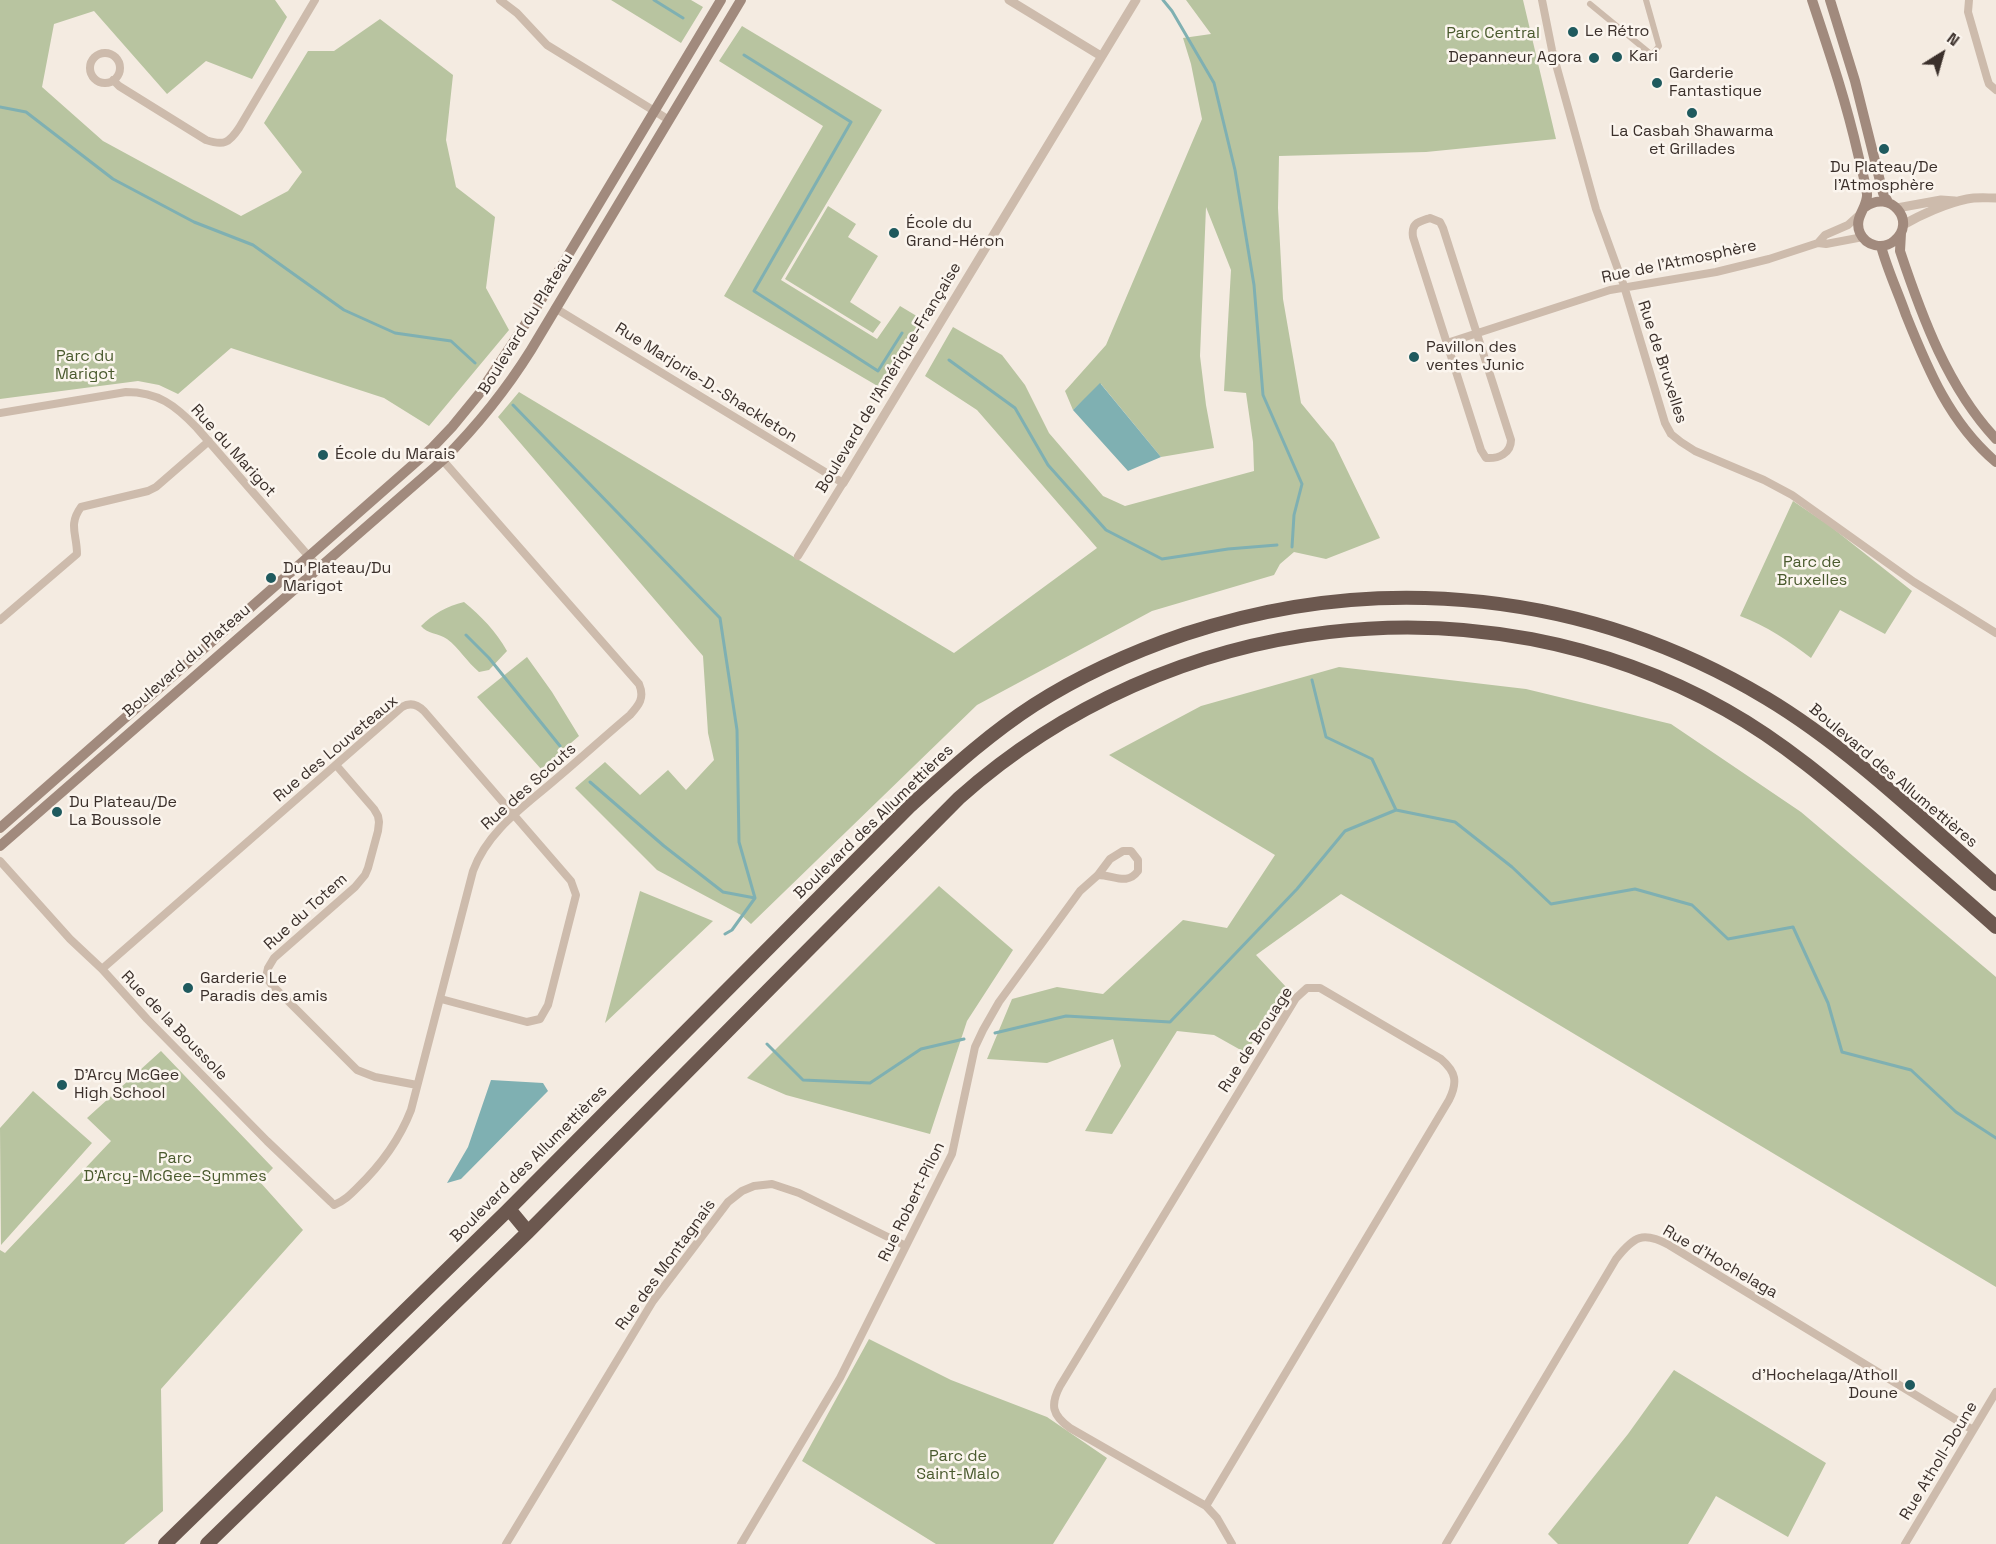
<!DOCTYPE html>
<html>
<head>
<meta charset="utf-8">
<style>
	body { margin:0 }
	#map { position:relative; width:1996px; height:1544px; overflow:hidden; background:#f4ebe1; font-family:"Space Grotesk",sans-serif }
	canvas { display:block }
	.north { position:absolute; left:1912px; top:24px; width:60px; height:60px; -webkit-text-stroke:4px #fbf5ee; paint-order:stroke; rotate:37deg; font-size:16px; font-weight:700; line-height:24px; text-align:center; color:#3b302b }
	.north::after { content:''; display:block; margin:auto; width:21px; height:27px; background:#3b302b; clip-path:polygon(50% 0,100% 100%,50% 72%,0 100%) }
</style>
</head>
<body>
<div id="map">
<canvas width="1996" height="1544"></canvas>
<div class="north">N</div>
</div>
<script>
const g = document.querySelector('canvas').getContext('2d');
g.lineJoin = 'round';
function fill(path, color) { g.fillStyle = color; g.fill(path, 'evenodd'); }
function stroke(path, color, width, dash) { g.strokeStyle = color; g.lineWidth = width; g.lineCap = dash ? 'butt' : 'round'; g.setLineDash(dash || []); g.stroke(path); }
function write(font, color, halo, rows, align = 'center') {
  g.font = font + ' "Space Grotesk",sans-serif'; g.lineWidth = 5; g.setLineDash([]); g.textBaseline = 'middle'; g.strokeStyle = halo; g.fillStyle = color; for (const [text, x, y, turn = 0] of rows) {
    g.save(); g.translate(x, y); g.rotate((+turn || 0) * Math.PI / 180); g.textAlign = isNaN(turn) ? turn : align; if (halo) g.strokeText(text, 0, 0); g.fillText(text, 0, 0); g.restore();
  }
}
const green = new Path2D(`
	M0,0H275L287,17L252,79L206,61L167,94L94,11L54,24L42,87L103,141L241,216L288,191L302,172L264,123L308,51H334L380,19L453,75L446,140L456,187L495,217L486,288L509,330L429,426L384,398L231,348L178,394L159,385L138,381L0,399Z
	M611,0H691L703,7L681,43Z
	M1186,0H1523L1556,139L1426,152L1279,156L1278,208L1283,299L1301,403L1334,443L1380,538L1326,559L1294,552L1280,564L1274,575L1152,611L977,705L751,924L741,915L657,870L575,788L605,762L640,795L668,770L686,790L714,760L708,733L703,656L498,417L519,392L954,653L1097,548L977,410L925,376L953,327L1002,355L1025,385L1049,433L1103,496L1125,506L1254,471L1253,442L1246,393L1224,391L1231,270L1206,207L1200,356L1206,405L1214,448L1161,457L1101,384L1073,410L1065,391L1106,345L1202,119L1191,64L1183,38L1211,34Z
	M742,26L882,110L781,280L877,339L900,306L925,321L881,388L724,296L823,126L719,61Z
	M828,206L856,224L848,237L878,256L850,302L881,322L873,333L785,279Z
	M1793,501L1830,526L1912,591L1885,634L1840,610L1811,658C1789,641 1767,626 1740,616Z
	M464,602C481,616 496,631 507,651L489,670L479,672C467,662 459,648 447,639C438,633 427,634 421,626C433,614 447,606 464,602Z
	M527,657L552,692L579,736L541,769L477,697Z
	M1339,667L1526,689L1671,724L1801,812L1996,977V1287L1341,894L1256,955L1287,988L1246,1053L1214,1035L1177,1031L1112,1134L1085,1131L1121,1066L1113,1039L1047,1063L987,1059L1012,999L1057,987L1103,994L1183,920L1227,928L1275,855L1109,755L1201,706Z
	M939,886L1013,950L967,1021L930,1134L786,1095L747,1078Z
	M640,891L713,921L605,1023Z
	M161,1051L273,1168L260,1182L303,1230L161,1389L163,1511L124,1544H0V1250L5,1253L111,1141L87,1118Z
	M33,1091L92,1143L1,1245L0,1128Z
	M869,1339L951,1380L1047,1417L1107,1458L1053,1544H936L802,1461Z
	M1674,1370L1826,1463L1788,1537L1716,1496L1688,1544H1558L1548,1534L1628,1434Z`);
const water = new Path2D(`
	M1100,383L1161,457L1128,471L1073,410Z
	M491,1080L543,1083L548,1091L461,1179L447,1183L468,1147Z`);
const stream = new Path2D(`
	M654,0L683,18
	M1163,0L1172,11L1214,83L1235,170L1254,285L1263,395L1302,484L1294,515L1292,547
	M744,55L851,122L754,291L878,371L902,333
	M0,107L26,112L113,179L194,222L253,245L344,310L395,333L451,341L475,363
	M949,360L1015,408L1048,465L1106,530L1162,559L1228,549L1277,545
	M513,405L720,618L737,730L739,842L755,898L732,930L725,934
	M466,635L489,658L560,746
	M1312,680L1326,737L1372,759L1396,810L1455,822L1512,867L1551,904L1635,889L1692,905L1728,939L1793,927L1828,1003L1842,1052L1911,1070L1956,1112L1996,1138
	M590,782L664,846L723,892L755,898
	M995,1033L1066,1016L1170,1022L1297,889L1345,831L1396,810
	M767,1044L803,1080L870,1083L921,1049L964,1039`);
const pedestrian = new Path2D(`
	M1590,4L1652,55L1659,46L1646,0`);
const minor = new Path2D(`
	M500,0L517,13L547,45L669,120
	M1542,0L1552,50L1596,209L1624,286L1665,423L1671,434L1681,442L1695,451L1764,480L1792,495L1914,582L1996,633
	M1969,0L1968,12L1987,78L1989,84L1996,90
	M90 68a15 15 0 1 1 30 0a15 15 0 1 1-30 0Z
	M113,80L119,86L206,140C224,146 229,143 239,128L315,0
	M1430,218L1440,222L1443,228L1511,440C1511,453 1499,459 1486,458L1481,450L1413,237C1411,223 1418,222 1430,218Z
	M1818,243L1825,235L1848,225L1859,215
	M555,308L843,483L798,556
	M1447,343L1610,290L1716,272L1769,259L1818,243L1826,244L1863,237
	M0,413L126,392C158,392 175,405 197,428L318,567
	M0,620L77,554C77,534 68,525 81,507L148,491L156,487L209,441
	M336,765L374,809L378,816L379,822L378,831L368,868L365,875L355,887L274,958L268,968L266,977L272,985L357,1070L375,1077L417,1085
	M0,861L70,939L102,969L147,1019L267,1141L331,1202L334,1205C344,1201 350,1195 357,1188C381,1165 399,1141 411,1110L473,871C488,830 525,806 556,779C581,758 605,736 630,715C639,705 645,698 639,684L432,448
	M102,969L402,707C410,702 417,704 424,711L571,881L576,895L548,1005L540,1019L527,1022L441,999
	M1206,1506L1449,1100C1458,1082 1456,1072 1441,1059L1320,988H1307L1296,998L1060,1386C1050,1405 1052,1415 1070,1428L1206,1506L1217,1518L1232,1544
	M506,1544L653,1301L728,1202L742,1191L754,1186L772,1184L799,1193L906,1246
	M741,1544L840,1378L952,1154L975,1047L983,1030L999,1002L1080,891L1098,875L1110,859L1123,851H1131L1138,860V871C1127,886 1114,875 1098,875
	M1446,1544L1616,1259C1634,1236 1643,1231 1669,1245L1973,1430
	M1905,1544L1996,1392`);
const tertiary = new Path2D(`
	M1009,0L1101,56
	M1897,208L1941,200L1955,201
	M1903,225C1920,215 1947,203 1967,199C1976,197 1986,198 1996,198
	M843,483L1136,0`);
const secondary = new Path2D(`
	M1812,0C1829,51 1846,101 1858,154C1861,167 1865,180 1867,194C1868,208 1853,217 1860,233C1866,246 1883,250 1894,241C1918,222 1890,188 1865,207
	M1830,0L1855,81L1883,193L1888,202
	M1901,233L1900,251C1922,317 1948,388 1996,439
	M1881,246C1887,269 1898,292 1906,315C1928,370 1950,423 1996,462
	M0,828L432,448L452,427L479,394L540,302L721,0
	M0,846L443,460C477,426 506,390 531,350L741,0`);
const trunk = new Path2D(`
	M509,1209L528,1232
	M165,1544L506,1212L910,806C950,770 989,734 1034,705C1081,675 1132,652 1185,634C1381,569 1589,592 1766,698C1848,747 1924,821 1996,884
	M207,1544L528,1232L959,798C1169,611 1479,572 1726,710C1783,742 1832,784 1881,826C1919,860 1958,893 1996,927`);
const markers = [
	[1573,32,6,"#1f5a5e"],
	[1617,57,6,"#1f5a5e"],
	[1594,58,6,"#1f5a5e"],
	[1657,83,6,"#1f5a5e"],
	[1692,113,6,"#1f5a5e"],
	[1884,149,6,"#1f5a5e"],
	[894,233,6,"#1f5a5e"],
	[1414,357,6,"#1f5a5e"],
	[323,455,6,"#1f5a5e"],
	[271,578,6,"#1f5a5e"],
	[57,812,6,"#1f5a5e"],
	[188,988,6,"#1f5a5e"],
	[62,1085,6,"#1f5a5e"],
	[1910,1385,6,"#1f5a5e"]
];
const poiNames = [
	["Le Rétro",1585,32],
	["Kari",1629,57],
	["Depanneur Agora",1582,58,"right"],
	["Garderie",1669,74],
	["Fantastique",1669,92],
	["La Casbah Shawarma",1692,132,"center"],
	["et Grillades",1692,150,"center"],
	["Du Plateau/De",1884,168,"center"],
	["l'Atmosphère",1884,186,"center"],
	["École du",906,224],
	["Grand-Héron",906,242],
	["Pavillon des",1426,348],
	["ventes Junic",1426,366],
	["École du Marais",335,455],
	["Du Plateau/Du",283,569],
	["Marigot",283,587],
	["Du Plateau/De",69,803],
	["La Boussole",69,821],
	["Garderie Le",200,979],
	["Paradis des amis",200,997],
	["D'Arcy McGee",74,1076],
	["High School",74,1094],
	["d'Hochelaga/Atholl",1898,1376,"right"],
	["Doune",1898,1394,"right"]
];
const parkNames = [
	["Parc Central",1493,34],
	["Parc du",85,357],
	["Marigot",85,375],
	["Parc de",1812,563],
	["Bruxelles",1812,581],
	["Parc",175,1159],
	["D'Arcy-McGee–Symmes",175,1177],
	["Parc de",958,1457],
	["Saint-Malo",958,1475]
];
const streetNames = [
	["Rue de l'Atmosphère",1679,262,-12],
	["Boulevard du Plateau",526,324,-58],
	["Rue de Bruxelles",1662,362,72],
	["Boulevard de l'Amérique-Française",889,378,-59],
	["Rue Marjorie-D.-Shackleton",706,383,32],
	["Rue du Marigot",233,451,48],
	["Boulevard du Plateau",187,661,-41],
	["Rue des Louveteaux",336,749,-40],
	["Boulevard des Allumettières",1893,776,40],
	["Rue des Scouts",529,787,-42],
	["Boulevard des Allumettières",874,822,-44],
	["Rue du Totem",306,912,-42],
	["Rue de la Boussole",174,1026,46],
	["Rue de Brouage",1256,1040,-57],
	["Boulevard des Allumettières",529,1164,-45],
	["Rue Robert-Pilon",912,1202,-64],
	["Rue d'Hochelaga",1720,1262,30],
	["Rue des Montagnais",666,1265,-54],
	["Rue Atholl-Doune",1939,1461,-59]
];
fill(green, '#b8c4a0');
fill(water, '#7fb0b2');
stroke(stream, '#7fb0b2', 3);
stroke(pedestrian, '#cdbbac', 6);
stroke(minor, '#cdbbac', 8);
stroke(tertiary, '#cdbbac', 9);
stroke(secondary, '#a18a7d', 10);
stroke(trunk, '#6c584f', 14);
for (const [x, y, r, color] of markers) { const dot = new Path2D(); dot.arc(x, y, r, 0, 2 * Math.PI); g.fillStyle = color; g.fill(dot); stroke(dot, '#fbf5ee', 2); }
write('16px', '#3b302b', '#fbf5ee', poiNames, 'left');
write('16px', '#4a5a2e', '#fbf5ee', parkNames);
write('16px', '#3b302b', '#fbf5ee', streetNames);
</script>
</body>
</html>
